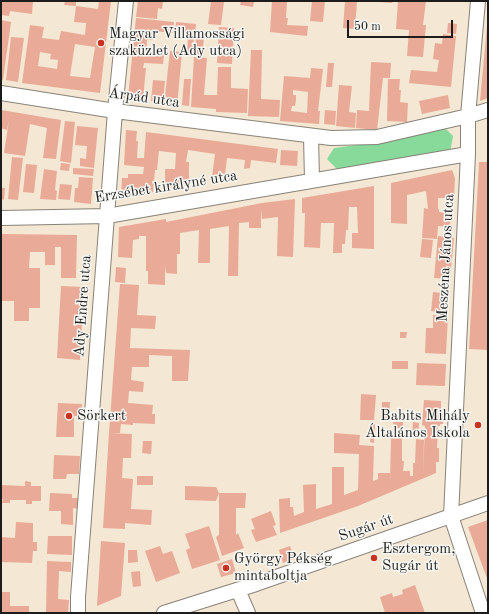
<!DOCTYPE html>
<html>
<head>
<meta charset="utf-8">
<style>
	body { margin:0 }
	#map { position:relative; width:489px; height:614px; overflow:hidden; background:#f4e7d3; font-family:"Old Standard TT",serif }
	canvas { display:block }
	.frame { position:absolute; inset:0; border:2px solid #1c1c1c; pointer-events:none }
	.scale { position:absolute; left:347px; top:20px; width:106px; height:18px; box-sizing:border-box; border:2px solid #1c1c1c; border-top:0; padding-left:5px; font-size:12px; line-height:14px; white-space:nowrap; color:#1c1c1c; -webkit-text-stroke:3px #f6f6f2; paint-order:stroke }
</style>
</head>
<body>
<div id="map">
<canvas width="489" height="614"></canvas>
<div class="frame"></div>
<div class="scale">50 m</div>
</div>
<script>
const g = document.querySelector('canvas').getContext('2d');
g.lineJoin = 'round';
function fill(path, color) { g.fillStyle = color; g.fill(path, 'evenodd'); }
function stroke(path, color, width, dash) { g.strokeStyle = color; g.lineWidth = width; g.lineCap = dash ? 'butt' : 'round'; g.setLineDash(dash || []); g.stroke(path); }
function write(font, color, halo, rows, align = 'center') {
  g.font = font + ' "Old Standard TT",serif'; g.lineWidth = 3; g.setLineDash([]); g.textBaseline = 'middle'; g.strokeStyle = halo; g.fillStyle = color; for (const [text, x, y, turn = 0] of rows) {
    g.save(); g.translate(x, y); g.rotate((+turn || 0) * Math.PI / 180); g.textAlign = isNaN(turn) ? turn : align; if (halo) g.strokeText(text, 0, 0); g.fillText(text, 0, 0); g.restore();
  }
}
const green = new Path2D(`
	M443,126L453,136L450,153L339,171L327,159L334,148L380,142Z`);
const building = new Path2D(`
	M1,1H33L32,14L10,11L9,16L1,15Z
	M65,1H76V6L64,5Z
	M99,1H111L100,93L22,83L30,25L44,27L42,38L59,40L61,31L85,35L86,23L74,22L76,6L98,9ZM75,44L95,47L90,78L70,76ZM40,52L51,54L50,59L58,60L57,69L38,66Z
	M138,1H158L163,2L162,9L158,8L157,19L136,17Z
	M211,1L224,2L221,25L208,24Z
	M241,1H254L253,7L240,5Z
	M272,1H287L286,18H288L287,25L308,26L307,36L270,32Z
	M312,1H325L323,22L310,21Z
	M345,1H357L355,29L343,28Z
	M379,1H393L392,3L379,2Z
	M398,1H426L423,25H426L423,57L407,56L409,30L396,29Z
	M136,18L174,22L173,33L154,31L153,40H147L146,53L164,55L163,64L144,63L143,68H146L143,99L128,97Z
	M1,20L11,22L3,80L1,79Z
	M176,22L196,24L195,35L175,33Z
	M448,23L457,24L456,34L447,33Z
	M487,26H488V98L480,101Z
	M219,27L234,28L232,64L217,63Z
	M443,34L456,36L451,87L409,83L411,70L437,72L439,60L433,59L435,43L442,44Z
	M188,36H194L193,56H187Z
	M196,36L204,37L202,57L195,56Z
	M11,37L24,38L18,82L6,80Z
	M251,50H262L261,99L280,100L279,117L248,116Z
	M170,51L182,52L177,106L164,105Z
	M194,57L207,58L204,95H217L218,67H231V88L248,89L247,113L216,112V109L191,107Z
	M371,62L391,63L390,78H383L377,130L356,128L357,110L369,111Z
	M328,63H334L332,87H326Z
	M311,68L323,69L318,111H320L319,124L280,121L284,76L310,78ZM293,90L308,92L307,113L291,111L292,106H295L296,100V95H293Z
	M184,79H191L189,106L182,105Z
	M388,79H400L399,90H401L400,102L408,103L407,122L387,121Z
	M153,80L165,81L163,102L151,101Z
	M339,85L352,86L349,112L356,113L355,128L336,126Z
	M448,95L450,108L422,114L419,101Z
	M1,110L61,120L56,159L43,158L47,128L30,124L25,156L4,153L9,120L7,130L1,128Z
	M325,110L336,111L335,125L324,124Z
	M65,121L75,122L71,163L60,161Z
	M77,126L98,128L94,168L80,166V158L86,159L87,146L75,145Z
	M126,130L137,131L136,141H138L137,158H144L146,132L278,149L276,163L251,160L250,168L244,169L245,160L227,158L225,174L212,177L215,154L188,150L186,162H189V182L165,189V169H175L176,153L159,151L157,170H155L153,192L142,196H121L122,178H128V174H143L144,167L124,165Z
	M281,150L298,151L297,166L280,165Z
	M12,157L23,158L18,200L8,199Z
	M479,162H488V350L469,349Z
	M61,163L70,164L69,171L60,170Z
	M26,164L37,165L34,193L23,192Z
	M73,168L94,169L93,176L73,174Z
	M44,169L57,171L55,190L57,191L56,200L40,199Z
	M452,170L455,178L454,198H438V209H439V212L451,213L450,227L438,226L437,239L422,238L424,208L428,209L426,191L407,195V224L391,223V183Z
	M79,177L93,178L91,204L74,202L75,188H78Z
	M60,184L72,185L70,200L58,199Z
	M374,186V249L352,248V233H358L357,207H349L348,230H346L345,244H342V253H333L334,223H321L320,248L304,247L305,213H302V198Z
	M1,188H5L4,200L1,199Z
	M295,199L293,257L277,256L278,217L262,219L261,209V228H249V222L239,223L238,276H228L229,226L210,229V263H198L199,230L180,233V254H177V274L166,273L165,266V285L148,284V271H146V236H139V239L133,240L132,258L118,257L119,227L166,219V222L262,203Z
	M1,234L77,235L76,278H61V247H55V265H45V243V252H30L29,268H40V308H29V321H14V301H2Z
	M438,236L454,238L450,279L434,278Z
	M422,239L433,240L431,258L420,257Z
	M116,267L126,268L125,283L115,282Z
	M120,284L139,285L137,315L156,316L155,329L131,328L130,348L190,350L188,381H172V356L149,355V367H132L131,380L144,382L143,392L129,391L128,403L153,405L152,414H155V424L133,423V425L121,424L120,433H109Z
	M61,286L84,287L80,360L57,358Z
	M433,292L442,293L440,312L431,311Z
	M433,315L448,316L446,354L425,353L426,328H433Z
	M400,332H407L406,338H400Z
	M392,361H408V369H392Z
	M417,363L446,364L445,386L416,385Z
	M361,394L376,395L374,420H360Z
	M424,400L441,401V413L443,414V424H440V426H438L437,448H439V462H436V473L358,506L280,533L279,499L290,498V507H293L294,516L304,512L303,485L316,484V509L332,504V467H344V495L358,490L359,454L334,453V433L360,435L359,445L374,446L373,481L378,479V473H390V482L391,437H402V461H404L403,471H410V476H413V463H415L416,439L424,440L423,476L425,426L422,425Z
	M382,402H390L389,419H381Z
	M58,403L82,404V416H74V437H56Z
	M393,422H403V428H393Z
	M413,422L419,423L418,436L412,435Z
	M371,423L375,424L374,443L370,442Z
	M109,433L132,434L131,458H123L122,478L133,479L131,509L152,510L151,525L125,523V529L103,528Z
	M143,441H152L151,454L142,453Z
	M54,455L80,456L79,474H67L66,479H53Z
	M137,476H153V485H137Z
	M25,481L31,482V486H41V501H32V504H26V500H10V503H2L3,499H1V485L25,486Z
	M185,486L216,487L219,493H246L245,508H236V535L238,533L244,548L222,556L216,537L219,535V493L216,501L185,500Z
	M50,493L72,494V498H80V509L73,508V525L61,524V511H49Z
	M271,511L276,525L273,526L277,535L256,542L251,530L255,529L251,519Z
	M488,520V581L468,527Z
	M16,522L33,523V542H37V551H33L32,563L1,562V537L15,538Z
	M209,526L220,560L192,569L186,550L190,548L185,534Z
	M48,536H72V555L47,554Z
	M101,541L125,543L121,596L97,606Z
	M160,546L163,554L172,551L180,573L156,582L145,551Z
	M290,546L295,559L283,563L279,550Z
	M128,550H137L138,562L128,563Z
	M232,559L236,573L221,577L217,564Z
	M47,561L71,562V572L59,571L58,599L69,600L68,613H46Z
	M140,571L141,586L133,587L131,572Z
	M415,585L425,613H385L380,597L392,593L393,597L403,594L402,590Z
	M1,592H10V606H29V613H1Z`);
const street = new Path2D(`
	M478,1L468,116V154L451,516L483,613
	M1,93L115,111L331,138L377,137L468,116L488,110
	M311,136L312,180
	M1,218L107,216L468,154
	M238,590L248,613
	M78,613V597L115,111L126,1
	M164,613L256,584L488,503`);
const markers = [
	[101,43,4,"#c8321e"],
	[69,416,4,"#c8321e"],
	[478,425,4,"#c8321e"],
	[374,558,4,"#c8321e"],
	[226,568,4,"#c8321e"]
];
const poiNames = [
	["Magyar Villamossági",109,34],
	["szaküzlet (Ady utca)",109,51],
	["Sörkert",77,416],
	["Babits Mihály",470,416,"right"],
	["Általános Iskola",470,433,"right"],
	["Esztergom,",382,549],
	["Sugár út",382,566],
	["György Pékség",234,559],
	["mintaboltja",234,576]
];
const streetNames = [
	["Árpád utca",144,98,8],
	["Erzsébet királyné utca",166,187,-9],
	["Meszéna János utca",446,258,-87],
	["Ady Endre utca",83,306,-86],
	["Sugár út",366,528,-19]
];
fill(green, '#88da9a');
fill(building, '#e9ab97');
stroke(street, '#888278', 16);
stroke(street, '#fff', 14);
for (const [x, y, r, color] of markers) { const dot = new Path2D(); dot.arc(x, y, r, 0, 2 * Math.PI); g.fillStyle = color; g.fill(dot); stroke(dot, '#f6f6f2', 1.5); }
write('15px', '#1c1c1c', '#f6f6f2', poiNames, 'left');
write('15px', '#1c1c1c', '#f6f6f2', streetNames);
</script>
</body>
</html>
